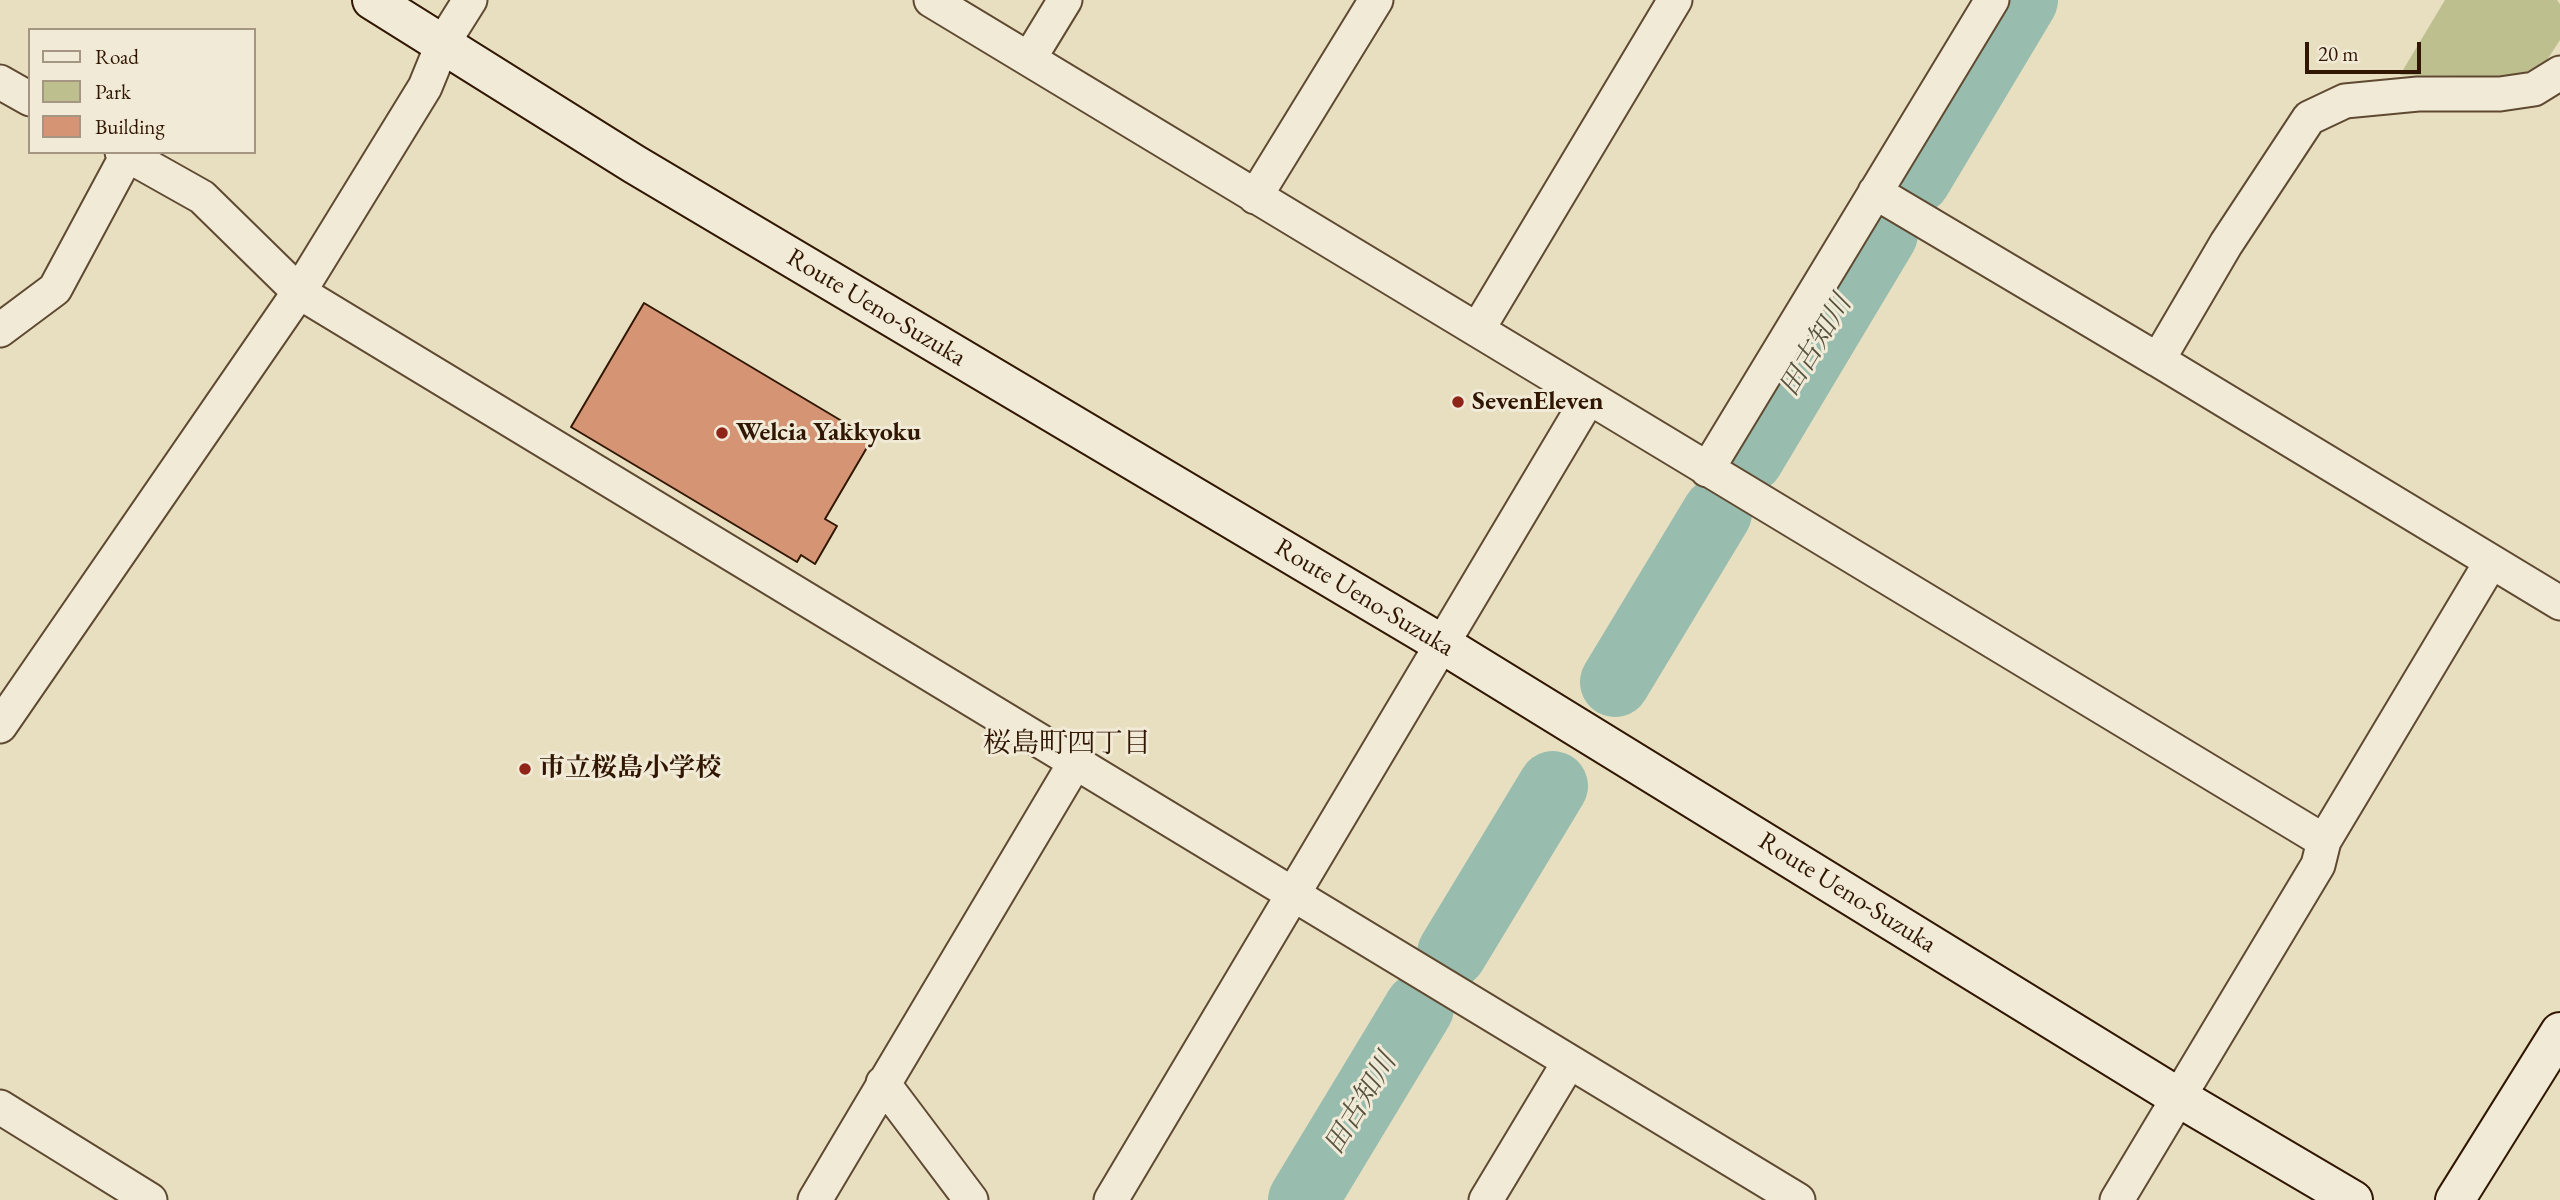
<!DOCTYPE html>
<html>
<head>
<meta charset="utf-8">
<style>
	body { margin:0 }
	#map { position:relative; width:2560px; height:1200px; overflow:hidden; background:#e8dfc1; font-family:"EB Garamond",serif }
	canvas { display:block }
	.legend { position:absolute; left:28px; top:28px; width:228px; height:126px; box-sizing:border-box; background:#f0ead7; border:2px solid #a49681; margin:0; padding:9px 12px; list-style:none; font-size:21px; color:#311701 }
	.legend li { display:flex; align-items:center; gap:14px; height:35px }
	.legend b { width:35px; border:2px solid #a49681 }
	.scale { position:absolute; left:2305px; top:42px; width:116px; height:32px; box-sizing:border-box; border:4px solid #311701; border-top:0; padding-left:9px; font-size:21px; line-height:24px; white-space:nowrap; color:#311701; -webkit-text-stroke:5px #f0ead7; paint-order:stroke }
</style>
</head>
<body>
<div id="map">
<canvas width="2560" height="1200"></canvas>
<ul class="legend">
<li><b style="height:9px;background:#f0ead7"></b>Road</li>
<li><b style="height:19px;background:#bdc08e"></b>Park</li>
<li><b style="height:19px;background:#d59474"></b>Building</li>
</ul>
<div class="scale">20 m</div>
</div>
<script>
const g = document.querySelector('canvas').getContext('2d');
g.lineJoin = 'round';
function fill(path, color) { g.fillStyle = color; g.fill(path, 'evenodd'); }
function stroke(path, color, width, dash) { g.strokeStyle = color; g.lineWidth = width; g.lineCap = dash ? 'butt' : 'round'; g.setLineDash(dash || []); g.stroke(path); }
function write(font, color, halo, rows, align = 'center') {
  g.font = font + ' "EB Garamond","Noto Serif JP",serif'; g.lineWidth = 6; g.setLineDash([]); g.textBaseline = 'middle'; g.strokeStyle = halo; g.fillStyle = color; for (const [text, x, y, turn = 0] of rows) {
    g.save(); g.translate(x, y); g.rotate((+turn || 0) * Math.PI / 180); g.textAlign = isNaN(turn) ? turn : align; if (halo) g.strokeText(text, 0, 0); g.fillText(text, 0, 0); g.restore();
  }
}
const green = new Path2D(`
	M2445,0H2557L2560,4V40L2547,60L2517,77L2400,75Z`);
const river = new Path2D(`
	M1916,179L2023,0
	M1749,458L1883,234
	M1615,682L1717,513
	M1452,953L1553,786
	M1303,1200L1419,1008`);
const building = new Path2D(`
	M644,303L872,439L825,519L837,526L815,564L801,555L797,562L571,427Z`);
const street = new Path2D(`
	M931,0L2324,841
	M1029,59L1065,0
	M2560,73L2534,89L2500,94H2418L2345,101L2309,118L2226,244L2158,360L2560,603
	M0,82L30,99
	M122,152L202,197L299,292L1798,1200
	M1875,192L2158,360
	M1255,197L1376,0
	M1478,329L1675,0
	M0,330L55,289L127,155
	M1707,470L1992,0
	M0,726L299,292L425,87L443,43L470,0
	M883,1083L971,1200
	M0,1107L150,1200
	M815,1200L1076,761
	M1111,1200L1588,399
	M1486,1200L1569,1062
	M2117,1200L2318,865L2324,841L2491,562`);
const secondary = new Path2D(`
	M372,0L634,164L1442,644L2178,1097L2353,1200
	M2455,1200L2560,1032`);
const markers = [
	[1458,402,7,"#8f2418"],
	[722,433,7,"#8f2418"],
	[525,769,7,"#8f2418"]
];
const streetNames = [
	["Route Ueno-Suzuka",876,308,31],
	["Route Ueno-Suzuka",1364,598,31],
	["Route Ueno-Suzuka",1847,893,32]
];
const poiNames = [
	["SevenEleven",1472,402],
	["Welcia Yakkyoku",736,433],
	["市立桜島小学校",539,769]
];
const waterNames = [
	["田古知川",1816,346,-59],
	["田古知川",1361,1104,-59]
];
const neighbourhoodNames = [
	["桜島町四丁目",1067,744]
];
fill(green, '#bdc08e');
stroke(river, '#98bdae', 70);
fill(building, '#d59474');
stroke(building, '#311701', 2);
stroke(street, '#5f4931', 37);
stroke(secondary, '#311701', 42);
stroke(street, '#f0ead7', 33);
stroke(secondary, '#f0ead7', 38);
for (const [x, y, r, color] of markers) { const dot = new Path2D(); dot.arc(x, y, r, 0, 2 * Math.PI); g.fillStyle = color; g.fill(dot); stroke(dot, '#f0ead7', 2.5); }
write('26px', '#311701', '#f0ead7', streetNames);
write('bold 26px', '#311701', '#f0ead7', poiNames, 'left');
write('italic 28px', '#55513e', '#f0ead7', waterNames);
write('28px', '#311701', '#f0ead7', neighbourhoodNames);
</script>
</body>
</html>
